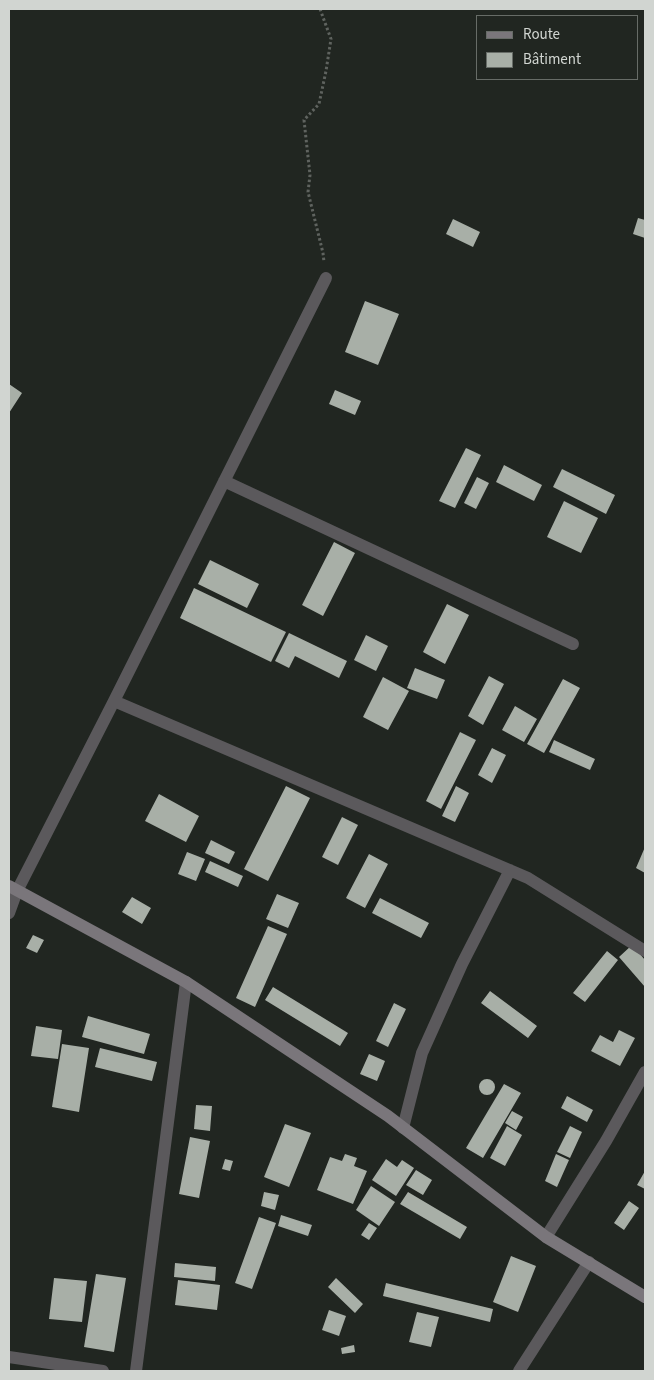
<!DOCTYPE html>
<html>
<head>
<meta charset="utf-8">
<style>
	body { margin:0 }
	#map { position:relative; width:654px; height:1380px; overflow:hidden; background:#212621; font-family:"Source Sans 3",sans-serif }
	canvas { display:block }
	.frame { position:absolute; inset:0; border:10px solid #d1d5d1; pointer-events:none }
	.legend { position:absolute; left:476px; top:15px; width:162px; height:65px; box-sizing:border-box; background:#212621; border:1px solid #676c67; margin:0; padding:6px 9px; list-style:none; font-size:15px; color:#d1d5d1 }
	.legend li { display:flex; align-items:center; gap:10px; height:25px }
	.legend b { width:25px; border:1px solid #676c67 }
</style>
</head>
<body>
<div id="map">
<canvas width="654" height="1380"></canvas>
<div class="frame"></div>
<ul class="legend">
<li><b style="height:6px;background:#7a767b"></b>Route</li>
<li><b style="height:14px;background:#a8afa7"></b>Bâtiment</li>
</ul>
</div>
<script>
const g = document.querySelector('canvas').getContext('2d');
g.lineJoin = 'round';
function fill(path, color) { g.fillStyle = color; g.fill(path, 'evenodd'); }
function stroke(path, color, width, dash) { g.strokeStyle = color; g.lineWidth = width; g.lineCap = dash ? 'butt' : 'round'; g.setLineDash(dash || []); g.stroke(path); }
const building = new Path2D(`
	M638,218L645,220V238L633,234Z
	M453,219L480,232L473,247L446,234Z
	M365,301L399,314L378,365L345,352Z
	M9,384L22,393L9,413Z
	M335,390L361,401L355,415L329,404Z
	M466,448L481,455L455,508L439,501Z
	M504,465L542,485L534,501L496,482Z
	M562,469L615,495L606,514L553,487Z
	M477,477L489,483L476,509L464,503Z
	M564,501L598,518L581,553L547,537Z
	M334,542L355,553L323,616L302,605Z
	M210,560L259,584L247,608L198,584Z
	M194,588L286,632L271,662L180,618Z
	M447,604L469,615L445,664L423,652Z
	M289,633L347,661L339,678L295,656L289,668L275,661Z
	M366,635L388,646L376,671L354,660Z
	M415,668L445,680L437,699L407,688Z
	M489,676L504,684L483,725L468,716Z
	M383,677L409,691L388,730L363,717Z
	M563,679L580,688L544,753L527,744Z
	M515,706L537,719L524,742L502,730Z
	M460,732L476,740L441,809L426,801Z
	M554,740L595,759L590,770L549,752Z
	M492,748L506,755L492,783L478,775Z
	M286,786L310,798L268,881L244,869Z
	M456,786L469,793L455,822L442,816Z
	M159,794L199,816L186,842L145,821Z
	M342,817L358,825L338,865L322,857Z
	M211,840L235,852L229,864L205,853Z
	M645,847V873L636,868Z
	M187,852L205,859L196,881L178,874Z
	M369,854L388,864L365,908L346,898Z
	M210,861L243,876L238,887L205,872Z
	M277,894L299,903L288,928L266,919Z
	M132,897L151,908L142,924L122,912Z
	M380,898L429,923L421,938L372,913Z
	M268,926L287,934L255,1007L236,998Z
	M33,935L44,940L37,953L26,948Z
	M632,945L645,960V987L619,957Z
	M607,951L618,960L585,1002L573,993Z
	M273,987L348,1033L340,1046L265,1000Z
	M490,991L537,1026L528,1038L481,1003Z
	M394,1003L406,1009L388,1047L376,1041Z
	M88,1016L150,1034L144,1054L82,1037Z
	M36,1026L62,1030L58,1059L31,1056Z
	M619,1030L635,1038L620,1066L591,1051L600,1035L613,1042Z
	M62,1044L89,1048L79,1112L52,1107Z
	M100,1048L157,1062L152,1081L95,1067Z
	M369,1054L385,1061L377,1081L360,1074Z
	M479 1087a8 8 0 1 1 16 0a8 8 0 1 1-16 0Z
	M504,1084L521,1093L483,1158L466,1148Z
	M567,1096L593,1110L587,1122L561,1108Z
	M196,1105L212,1106L210,1131L194,1129Z
	M512,1111L523,1117L516,1130L505,1123Z
	M285,1124L311,1133L289,1187L264,1177Z
	M507,1126L522,1135L505,1166L490,1158Z
	M570,1126L582,1132L570,1158L557,1152Z
	M190,1137L210,1141L199,1198L179,1194Z
	M345,1154L357,1158L354,1166L367,1171L353,1204L317,1190L330,1157L342,1161Z
	M556,1154L569,1160L557,1187L545,1181Z
	M225,1159L233,1161L230,1171L222,1169Z
	M386,1159L397,1167L402,1160L414,1168L396,1196L372,1180Z
	M416,1170L432,1180L423,1195L406,1185Z
	M645,1171V1189L637,1185Z
	M371,1186L395,1202L379,1226L356,1210Z
	M264,1192L279,1195L275,1210L261,1206Z
	M408,1192L467,1227L460,1239L400,1204Z
	M629,1201L639,1208L624,1230L614,1223Z
	M281,1215L312,1225L308,1236L278,1226Z
	M259,1217L276,1223L252,1289L235,1283Z
	M369,1223L377,1228L369,1240L361,1235Z
	M511,1256L536,1266L518,1312L493,1302Z
	M175,1263L216,1267L215,1281L174,1277Z
	M96,1274L126,1278L114,1352L84,1347Z
	M54,1278L87,1281L82,1322L49,1319Z
	M336,1278L363,1304L355,1313L328,1287Z
	M178,1280L220,1285L217,1310L175,1305Z
	M386,1283L493,1309L490,1322L383,1296Z
	M329,1310L346,1316L339,1336L322,1330Z
	M417,1312L439,1317L431,1347L409,1342Z
	M354,1345L355,1352L342,1354L341,1348Z`);
const path = new Path2D(`
	M320,9L331,39L326,71L319,104L304,120L310,175L308,192L323,253L324,262`);
const street = new Path2D(`
	M224,481L573,644
	M114,701L528,878L645,951
	M9,913L17,891L114,701L326,278
	M403,1128L422,1053L462,964L510,870
	M546,1237L606,1141L645,1072
	M9,1357L103,1371
	M136,1371L186,982
	M519,1371L589,1262`);
const secondary = new Path2D(`
	M9,886L186,982L388,1116L546,1237L645,1297`);
fill(building, '#a8afa7');
stroke(path, '#5f635f', 3, [2.5, 2.5]);
stroke(street, '#5b595c', 12);
stroke(secondary, '#7a767b', 12);
</script>
</body>
</html>
